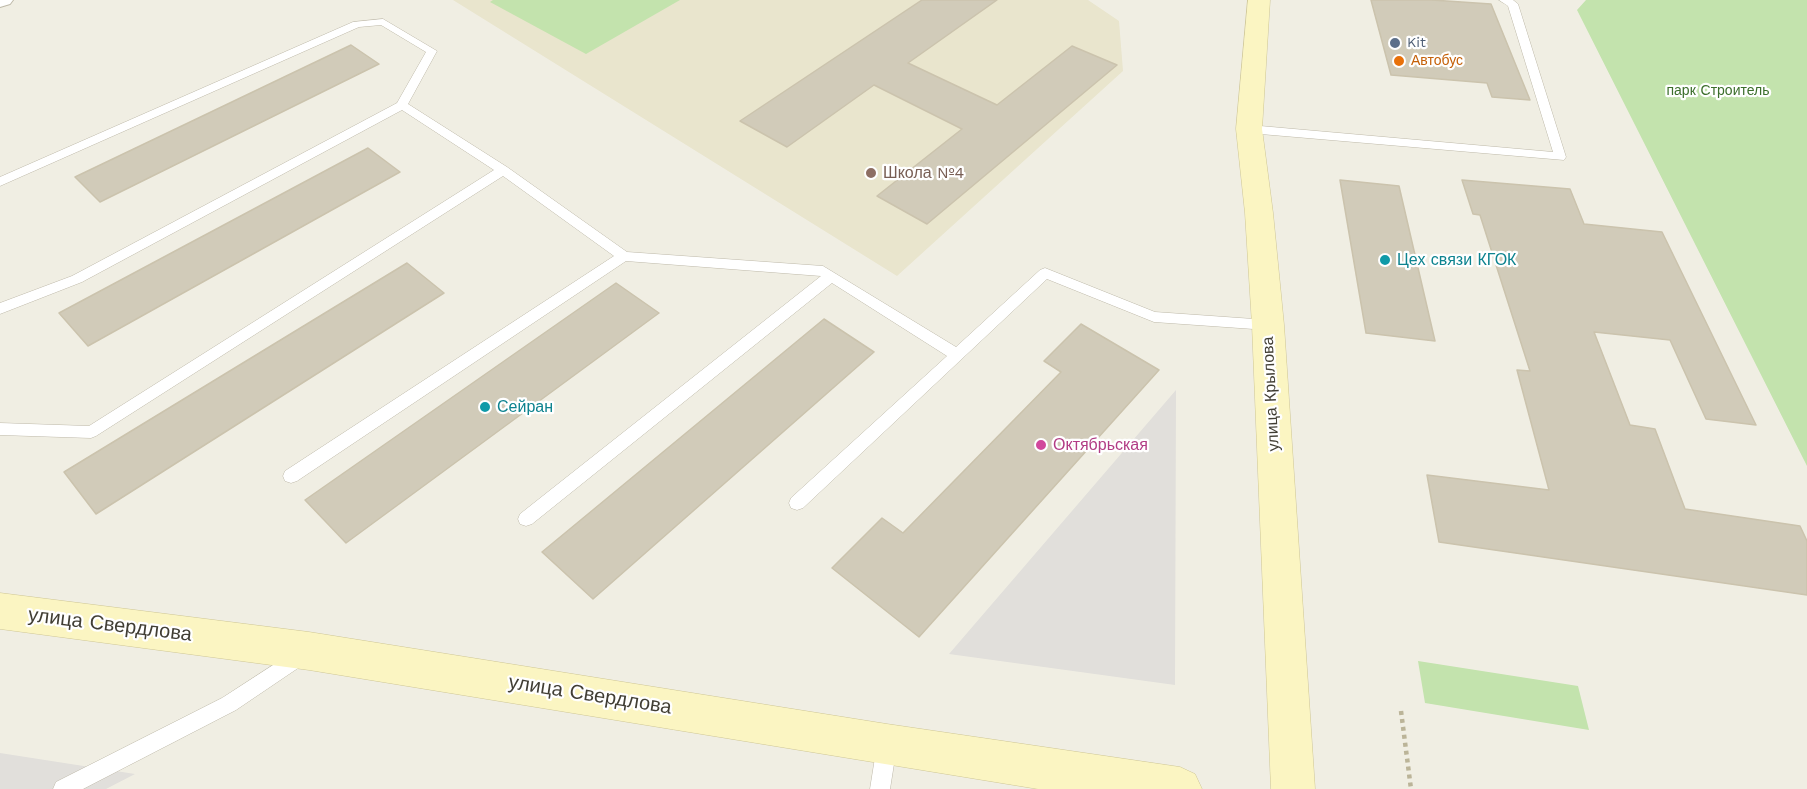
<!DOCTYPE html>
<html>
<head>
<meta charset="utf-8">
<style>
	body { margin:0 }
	canvas { display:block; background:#f0eee3 }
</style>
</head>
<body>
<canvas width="1807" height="789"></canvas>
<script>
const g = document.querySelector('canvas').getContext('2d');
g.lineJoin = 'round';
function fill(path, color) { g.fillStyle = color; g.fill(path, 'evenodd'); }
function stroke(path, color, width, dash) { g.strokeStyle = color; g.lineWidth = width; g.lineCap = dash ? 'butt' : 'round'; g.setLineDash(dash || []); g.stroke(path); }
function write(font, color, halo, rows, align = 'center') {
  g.font = font + ' "Work Sans",sans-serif'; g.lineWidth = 4.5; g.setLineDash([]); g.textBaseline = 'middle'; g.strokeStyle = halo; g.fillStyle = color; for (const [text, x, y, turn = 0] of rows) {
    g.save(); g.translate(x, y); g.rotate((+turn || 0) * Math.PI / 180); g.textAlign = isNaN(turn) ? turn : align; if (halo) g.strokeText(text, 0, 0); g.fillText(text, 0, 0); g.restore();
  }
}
const education = new Path2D(`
	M453,0H1088L1119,21L1123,71L897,276Z`);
const green = new Path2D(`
	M493,0H680L586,54L490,2Z
	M1586,0H1807V466L1577,10Z
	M1418,661L1578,686L1589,730L1425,703Z`);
const parking = new Path2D(`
	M1176,390L1175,685L949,654Z
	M0,753L135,774L106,789H0Z`);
const building = new Path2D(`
	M922,0H997L908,63L997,105L1072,46L1117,65L927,224L877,196L962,129L874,85L787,147L740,121Z
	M1371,0H1432L1491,4L1530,100L1492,97L1487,83L1391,75Z
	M351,45L379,64L100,202L75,177Z
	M368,148L400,172L88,346L59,313Z
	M1340,180L1399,186L1435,341L1366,333Z
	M1462,180L1570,189L1584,224L1662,232L1756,425L1706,419L1670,340L1594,332L1630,425L1655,429L1685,509L1800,526L1807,541V595L1439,542L1427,475L1549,490L1517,370L1530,371L1480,215L1473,214Z
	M407,263L444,293L96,514L64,472Z
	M616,283L659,313L346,543L305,500Z
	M824,319L874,352L593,599L542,552Z
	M1081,324L1159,370L919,637L832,568L882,518L903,533L1061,372L1044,361Z`);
const path = new Path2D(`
	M1401,711L1411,789`);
const service = new Path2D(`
	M1499,0H1513L1518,4L1566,157L1564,160L1249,133L1243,129L1249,125L1553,152L1508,6Z
	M383,19L437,51L408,104L507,167L627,252L823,266L956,347L1040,270L1045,268L1155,312L1268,320L1275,325L1268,330L1154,322L1047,279L803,508L797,510L791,508L789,503L791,498L947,356L832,283L532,524L526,526L520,524L518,519L520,514L821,276L626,261L297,481L291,483L285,481L283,476L285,471L614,256L503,176L96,436L91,438L0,435V423L89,426L494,170L402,110L82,282L0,314V303L72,276L397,103L426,52L381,25L359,27L0,186V177L353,22Z
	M301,647L307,650L310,656L307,662L236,710L83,789H53L56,782L222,698Z
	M887,735L894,738L897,745L890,789H870L877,745L880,738Z`);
const minor = new Path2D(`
	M0,0H13L10,4L0,7Z`);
const secondary = new Path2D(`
	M1248,0H1270L1262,129L1273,213L1284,325L1315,789H1271L1252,325L1245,213L1236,129Z
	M0,593L309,632L887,724L1180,767L1195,774L1202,789H1038L309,670L0,629Z`);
const markers = [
	[1395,43,6,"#5c6f8a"],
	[1399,61,6,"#e8710a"],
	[871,173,6,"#8d6e63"],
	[1385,260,6,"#0f9aa8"],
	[485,407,6,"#0f9aa8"],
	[1041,445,6,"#d1479c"]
];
const farServicenames = [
	["Kit",1407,43]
];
const farFoodnames = [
	["Автобус",1411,61]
];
const farParknames = [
	["парк Строитель",1718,91]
];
const educationNames = [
	["Школа №4",883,173]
];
const cultureNames = [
	["Цех связи КГОК",1397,260],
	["Сейран",497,407]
];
const streetNames = [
	["улица Крылова",1271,394,-93]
];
const hotelNames = [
	["Октябрьская",1053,445]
];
const nearStreetnames = [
	["улица Свердлова",110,625,7],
	["улица Свердлова",590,695,9]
];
fill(education, '#e9e5cd');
fill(green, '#c3e3ad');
fill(parking, '#e1dfdb');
fill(building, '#d1cbb9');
stroke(building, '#cbc3ad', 1.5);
stroke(service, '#beb9a9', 1);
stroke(minor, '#beb9a9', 2);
stroke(secondary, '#cec695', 1);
stroke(path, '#bbb498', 4.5, [4, 4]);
fill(service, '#fff');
fill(minor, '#fff');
fill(secondary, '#fbf5c2');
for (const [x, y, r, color] of markers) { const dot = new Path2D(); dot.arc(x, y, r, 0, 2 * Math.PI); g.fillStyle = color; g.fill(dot); stroke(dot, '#fff', 2); }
write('14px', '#4e5e75', '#fff', farServicenames, 'left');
write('14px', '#c56008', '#fff', farFoodnames, 'left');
write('14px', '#3b6e2b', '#fff', farParknames);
write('16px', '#785e54', '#fff', educationNames, 'left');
write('16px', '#0d838f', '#fff', cultureNames, 'left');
write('16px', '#413e34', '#fff', streetNames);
write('16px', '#b23c85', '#fff', hotelNames, 'left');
write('20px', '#413e34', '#fff', nearStreetnames);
</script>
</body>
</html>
